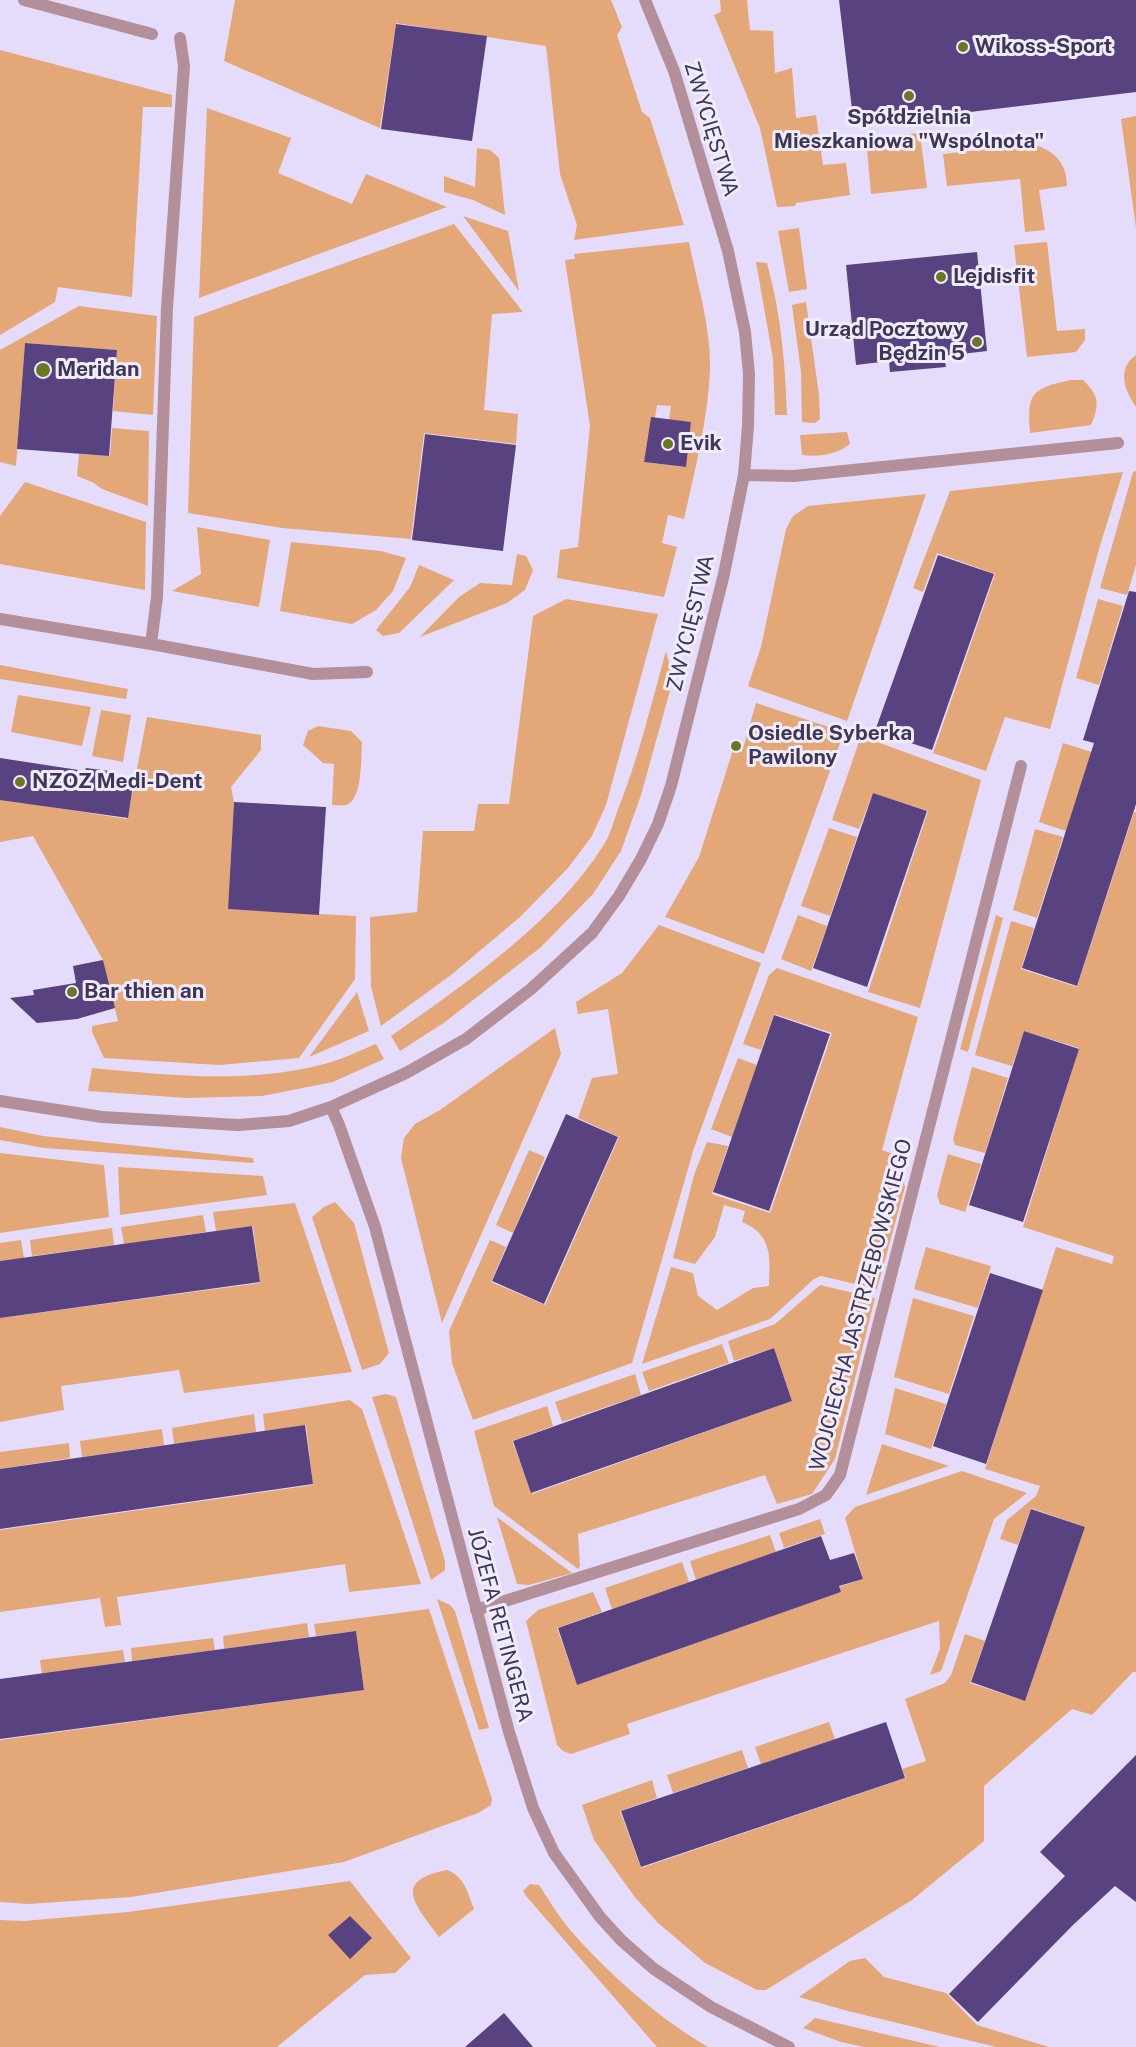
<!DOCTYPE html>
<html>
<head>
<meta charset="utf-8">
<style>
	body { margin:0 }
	canvas { display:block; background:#e5dcfb }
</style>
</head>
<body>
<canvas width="1136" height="2047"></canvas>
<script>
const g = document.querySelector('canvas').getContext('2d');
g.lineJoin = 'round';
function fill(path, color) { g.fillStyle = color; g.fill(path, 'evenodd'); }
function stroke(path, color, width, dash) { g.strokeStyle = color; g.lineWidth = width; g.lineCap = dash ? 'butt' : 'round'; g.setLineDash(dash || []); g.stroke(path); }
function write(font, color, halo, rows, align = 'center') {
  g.font = font + ' "Public Sans",sans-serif'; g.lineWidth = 6; g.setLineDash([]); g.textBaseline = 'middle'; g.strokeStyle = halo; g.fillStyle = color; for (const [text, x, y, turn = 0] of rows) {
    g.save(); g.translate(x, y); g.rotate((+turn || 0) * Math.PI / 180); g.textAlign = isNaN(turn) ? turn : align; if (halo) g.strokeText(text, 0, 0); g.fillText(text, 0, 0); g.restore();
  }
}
const green = new Path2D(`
	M235,0H611L622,27L617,35L642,112L650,118L684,225L574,240L577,225L560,174L546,46L396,23L380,128L224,61Z
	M720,0H747L750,30L773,31L775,73L792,68L796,118L816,115L823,165L846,163L850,195L796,203L795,206L777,207L760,128L714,15L721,12Z
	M0,50L172,95V107H143L132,297L58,287L55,302L0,335Z
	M207,108L291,138L278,173L352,204L366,174L447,207L199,298Z
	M1136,116V228L1121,119Z
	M920,133L927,188L871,194L866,138Z
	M1032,144C1054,150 1067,163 1067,186L1039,190L1045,230L1025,232L1020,179L947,186L943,154Z
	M477,148L490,150L499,158L505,215L473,200L444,192V176L475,187Z
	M463,216L508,231L519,291Z
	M454,224L523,312L492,314L484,410L518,414L516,444L424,433L411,539L282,528L188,513L194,317Z
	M799,228L807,289L789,292L778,231Z
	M689,242C697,283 711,327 710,369C708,420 695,469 684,519L668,515L662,543L677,547L664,597L557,578L560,550L578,547L590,426L565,260L575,259L574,254ZM657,405L671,406L669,420L691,422L685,467L644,462L651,417L655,418Z
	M1047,242L1057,331L1085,329V340L1076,352L1027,357L1014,245Z
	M756,262L767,263C781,314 785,362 787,415H775L773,359Z
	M806,302L819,395L820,419L815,423L802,422L801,372L792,305Z
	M79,306L157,316L153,415L113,411L117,350L25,343L16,466L0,462V350Z
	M1136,355V407C1125,391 1116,369 1136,355Z
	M1070,380H1083C1099,395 1100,405 1091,425L1030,433C1027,393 1031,389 1070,380Z
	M112,428L149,431L148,506L102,489L92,482L77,476L79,454L110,456Z
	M847,432L850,444C835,455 820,457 802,455L800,435Z
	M1136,471V565L1127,595L1100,588L1133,472Z
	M1123,472L1099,549L1050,729L1005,717L986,771L933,753L995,574L937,553L923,592L913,588L950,491Z
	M25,482L146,522L145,590L0,564V516Z
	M926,494L847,721L748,686L761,647L786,529L793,516L808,506Z
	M197,527L270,540L259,607L172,591L201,574Z
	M291,542L381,551L406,558L393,591L376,610L352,624L280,611Z
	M517,554L526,556L533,570L525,590L507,603L420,637L459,597L480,583L512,585Z
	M419,565L454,580L399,633L383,636L376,630L410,587Z
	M566,599L658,614L606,805L592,836L568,868L520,917L451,975L381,1026L371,987L370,917L417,912L423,831H474L478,804H509L533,616Z
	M1098,599L1123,606L1099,685L1076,678Z
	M666,651L673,680L641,795L621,851L593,894L541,947L445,1022L400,1051L391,1036C464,985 556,921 603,846C610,836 613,823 617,812C638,760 651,705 666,651Z
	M0,665L128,689L126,699L0,679Z
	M18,695L91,707L82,746L11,732Z
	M756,703L844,732L764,954L665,917L699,857L733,750L742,752Z
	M101,710L131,715L123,762L92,756Z
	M147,717L261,735V750L231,787L234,802L228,909L356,916L355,979L299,1058L219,1065L104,1058L92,1032V1026L118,1021L103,960L33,836L0,842V799L127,819Z
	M318,726L351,731L362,742C361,756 363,800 346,805C342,806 336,805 332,805L334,764L323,763L303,745L308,731Z
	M861,736L981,780L920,1008L868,992L928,811L873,793L859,829L832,820Z
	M1063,743L1136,766L1135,810L1078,793L1066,831L1039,822Z
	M1134,812H1136V1672H1133L1092,1715L1072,1709L984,1786V1841L912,1900L766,1990H757L705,1963L657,1922L634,1896L594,1840L582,1805L652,1780L657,1798L620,1811L641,1868L906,1778L902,1769L926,1761L905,1699L945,1683L951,1675L965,1634L985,1641L970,1683L1025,1701L1085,1527L1031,1508L1018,1545L1000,1539L1007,1520L1036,1496L1040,1486L985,1469L1056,1247L1112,1264L1114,1256L1023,1227L1079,1048L1024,1031L1012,1066L975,1055L1011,921L1034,928L1021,969L1077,987Z
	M829,828L857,837L830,916L801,906Z
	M1035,829L1063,837L1037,918L1013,910Z
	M798,915L827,926L811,971L781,959Z
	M996,915L1003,918L968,1052L960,1049Z
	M659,925L761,963L694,1148L632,1363L473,1420L452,1363L449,1331L490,1240L506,1247L491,1282L545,1305L619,1137L578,1118L592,1078L618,1074L608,1009L578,1014L576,1002L622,973Z
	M777,968L918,1017L882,1150L896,1155L905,1187L877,1289L821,1276L814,1279L770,1319L642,1364L671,1267L693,1273L698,1296L717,1310L753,1288L769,1286C770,1258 773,1235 742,1222L745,1211L724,1205L715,1237L695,1264L673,1258L694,1175L707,1142L728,1146L712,1194L770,1213L832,1033L774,1014L761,1050L743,1044L769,975Z
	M357,992L369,1031L309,1057Z
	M555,1028L561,1054L442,1323L401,1158L404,1138L415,1124L440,1110Z
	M376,1044L384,1059L333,1082L262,1096L187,1098L88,1091L92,1068C167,1075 246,1084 320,1065C339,1061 358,1051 376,1044Z
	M738,1058L757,1065L732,1137L711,1129Z
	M972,1067L1008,1078L985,1153L955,1145L953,1139Z
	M0,1127L43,1136L253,1158L254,1163L44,1148L0,1140Z
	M529,1150L545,1157L513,1233L496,1225Z
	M0,1153L104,1165L109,1217L0,1233Z
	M948,1154L981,1164L965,1212L940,1204L937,1195Z
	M118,1167L263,1176L267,1195L120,1215Z
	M335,1202L354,1223L389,1353L380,1364L362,1370L312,1217L324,1207Z
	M295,1203L352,1372L184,1393L179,1370L61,1386L64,1410L0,1422V1318L260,1283L253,1226L216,1231L213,1212Z
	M203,1215L206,1232L124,1244L121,1227Z
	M112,1228L114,1245L32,1256L30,1240Z
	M21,1240L24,1258L0,1261V1243Z
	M926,1247L991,1266L978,1308L914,1289Z
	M820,1285L875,1298L835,1459L812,1494L777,1504L765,1475L578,1534L580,1566L578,1569L494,1506L474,1431L547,1406L553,1426L512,1441L532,1494L792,1401L774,1348L734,1361L728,1341L775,1324Z
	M913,1298L974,1316L949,1394L894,1377Z
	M722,1344L729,1363L649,1391L642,1372Z
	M635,1374L641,1395L562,1422L555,1402Z
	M895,1388L946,1404L931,1449L885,1434Z
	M386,1394L396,1397L445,1561V1570L431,1580L372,1397Z
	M350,1400L362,1409L421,1584L349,1592L345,1564L117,1597L121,1625L105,1627L100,1598L0,1612V1530L313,1485L306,1425L265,1431L263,1414Z
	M254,1414L256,1432L174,1444L172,1428Z
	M162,1429L164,1445L82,1457L80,1441Z
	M69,1443L70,1458L0,1469V1452Z
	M882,1444L949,1466L866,1495Z
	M962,1471L1027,1493L994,1519L941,1671L930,1675L940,1649L939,1621L627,1724L630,1734L571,1754L563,1751L557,1745L526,1621L538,1610L593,1592L602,1612L557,1628L577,1685L841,1592L839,1587L863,1579L845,1518L855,1507Z
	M497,1517L572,1573L529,1585L517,1584Z
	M820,1519L825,1534L784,1548L779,1533Z
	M770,1535L776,1552L696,1580L690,1561Z
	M682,1562L689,1582L612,1609L605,1588Z
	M437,1599L450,1605L455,1611L489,1728L479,1730Z
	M429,1609L492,1799L491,1805L478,1813L344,1862L131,1897L28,1904L0,1902V1740L364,1690L356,1631L316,1636L314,1624Z
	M307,1623L309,1637L224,1649L223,1636Z
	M213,1638L215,1650L132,1661L131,1648Z
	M123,1650L125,1662L42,1674L40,1660Z
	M829,1722L835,1739L761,1764L755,1747Z
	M742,1750L748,1768L673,1793L667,1775Z
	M447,1870C464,1876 468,1893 474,1909L439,1937C417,1906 390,1881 447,1870Z
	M350,1881L411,1958L395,1973L365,1975L277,2047H0V1920L24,1921L128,1912Z
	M530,1884L539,1885C549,1900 559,1917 571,1931C610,1975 657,2017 708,2047H657L526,1896L523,1891Z
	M865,1958L884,1977L946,1993L977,2025L1049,2047H996L844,2010L799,1997L850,1961Z
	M815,2018L940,2047H864L841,2042L803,2028Z`);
const building = new Path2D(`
	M839,0H1136V92L854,126Z
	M396,24L487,36L472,141L381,129Z
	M977,252L987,351L944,356L946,367L890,372L889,361L856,365L846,265Z
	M25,343L117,350L109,456L17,449Z
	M651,417L691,422L686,467L644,462Z
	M425,434L516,445L503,551L412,540Z
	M938,555L994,574L932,750L875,731Z
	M1129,591L1136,592V804L1077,986L1022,968L1094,743L1083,740Z
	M0,758L85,771L86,768L117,772L116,782L133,785L128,818L0,800Z
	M873,793L927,811L867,987L813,968Z
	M234,802L326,807L319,915L228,909Z
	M103,960L115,1008L77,1019L37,1023L10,998L34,995L33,990L76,983L73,966Z
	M774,1015L830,1034L769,1211L713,1192Z
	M1024,1031L1079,1049L1023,1222L969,1205Z
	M566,1114L618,1137L544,1304L492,1281Z
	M252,1226L260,1282L0,1318V1261Z
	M990,1273L1043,1290L986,1464L933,1446Z
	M774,1348L792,1401L531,1493L513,1441Z
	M305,1425L313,1484L0,1529V1469Z
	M1031,1509L1085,1527L1025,1701L971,1682Z
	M821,1536L830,1560L854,1553L863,1579L839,1586L841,1592L577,1685L558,1628Z
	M356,1631L364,1690L0,1739V1679Z
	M886,1722L905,1778L641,1867L621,1811Z
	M1136,1755V1902L1115,1886L1073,1925L978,2022L949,1994L1065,1876L1040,1852Z
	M350,1916L372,1938L350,1959L328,1935Z
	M504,2013L533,2047H465Z`);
const street = new Path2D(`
	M24,0L152,34
	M744,475L794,476L1118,443
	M0,619L151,644L313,674L367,672
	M151,644L157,597L167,308L182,94L184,66L180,38
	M0,1101L102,1117L238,1125L289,1121L331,1107L406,1073L466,1039L531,989L592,933L619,896L641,859L658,824L671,786L724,574L744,475L748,426L749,374L745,332L728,251L674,71L645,0
	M331,1107L339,1125L375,1227L509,1732L533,1808L554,1853L600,1917L621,1940L654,1969L711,2007L789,2047
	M476,1610L799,1509L826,1495L840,1475L1021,766`);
const markers = [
	[963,47,6,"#6a7825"],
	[909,96,6,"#6a7825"],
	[941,277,6,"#6a7825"],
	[977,342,6,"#6a7825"],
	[43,370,8,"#6a7825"],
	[668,444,6,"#6a7825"],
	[736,746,6,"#6a7825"],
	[20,782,6,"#6a7825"],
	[72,992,6,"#6a7825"]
];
const poiNames = [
	["Wikoss-Sport",975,47],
	["Spółdzielnia",909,118,"center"],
	["Mieszkaniowa \"Wspólnota\"",909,142,"center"],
	["Lejdisfit",953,277],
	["Urząd Pocztowy",965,330,"right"],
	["Będzin 5",965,354,"right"],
	["Meridan",57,370],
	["Evik",680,444],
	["Osiedle Syberka",748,734],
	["Pawilony",748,758],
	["NZOZ Medi-Dent",32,782],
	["Bar thien an",84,992]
];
const streetNames = [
	["ZWYCIĘSTWA",711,129,73],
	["ZWYCIĘSTWA",691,623,-76],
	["WOJCIECHA JASTRZĘBOWSKIEGO",861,1305,-75],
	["JÓZEFA RETINGERA",500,1625,75]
];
fill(green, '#e4a778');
fill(building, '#584280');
stroke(street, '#b38f9a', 12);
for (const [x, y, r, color] of markers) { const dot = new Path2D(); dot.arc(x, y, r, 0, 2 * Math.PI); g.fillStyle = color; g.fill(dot); stroke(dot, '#f0ecfc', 2); }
write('bold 21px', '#3f3554', '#f0ecfc', poiNames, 'left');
write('21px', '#3f3554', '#f0ecfc', streetNames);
</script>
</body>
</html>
